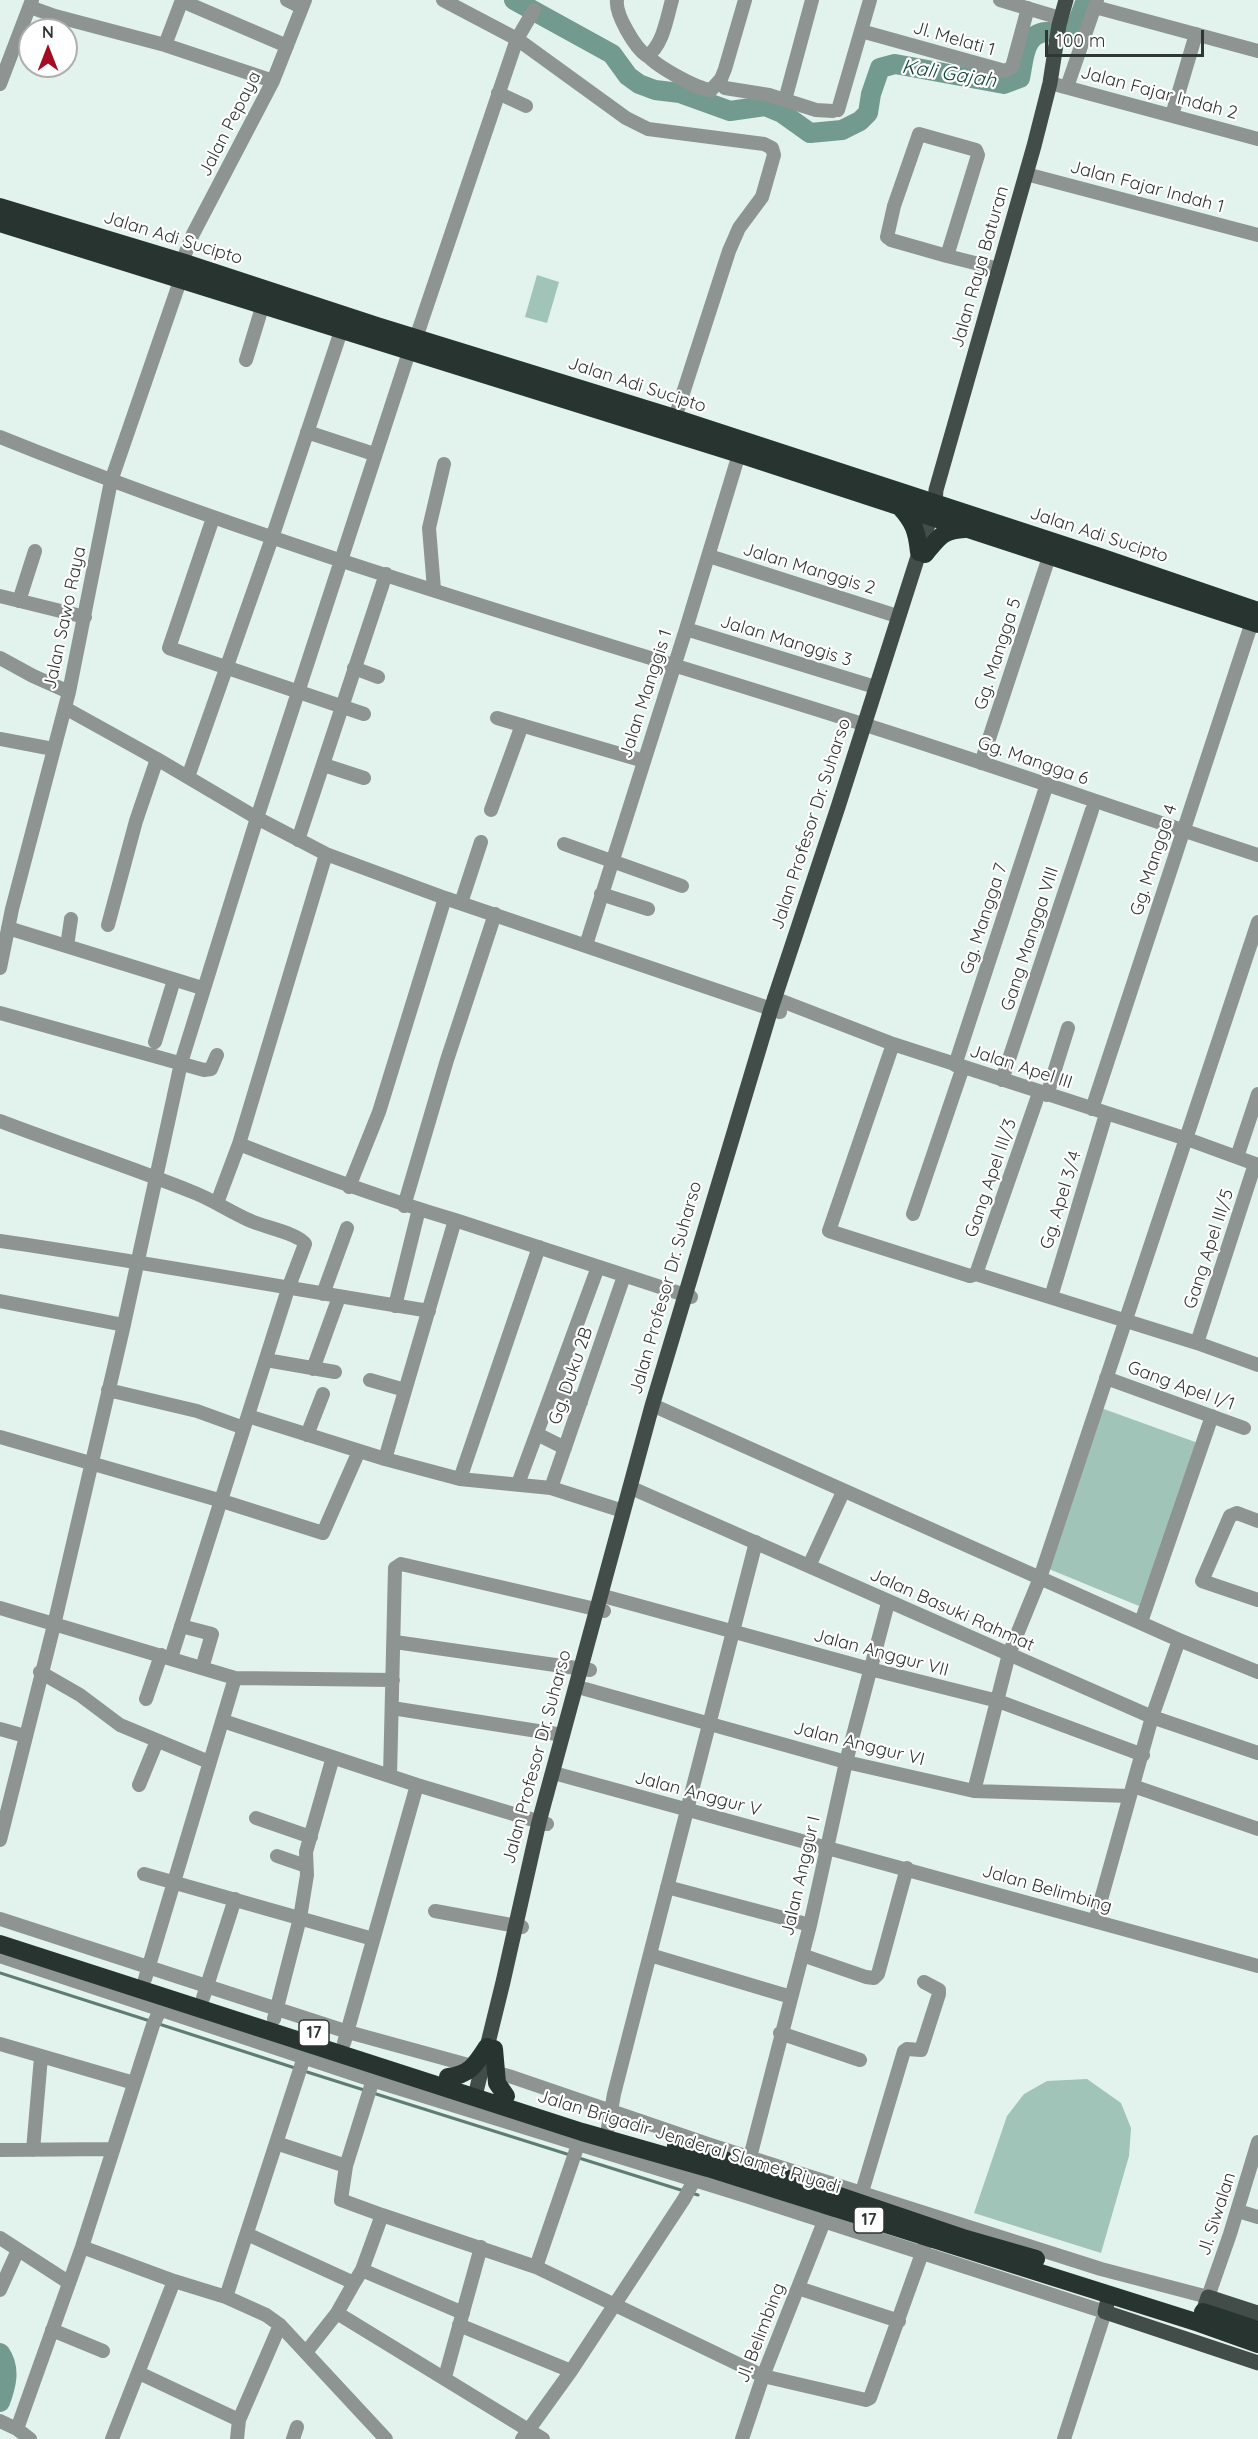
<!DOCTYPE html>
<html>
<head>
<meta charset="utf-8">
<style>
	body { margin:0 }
	#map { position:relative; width:1258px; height:2439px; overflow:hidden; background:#e2f2ec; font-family:Quicksand,sans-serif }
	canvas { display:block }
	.north { position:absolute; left:18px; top:18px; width:60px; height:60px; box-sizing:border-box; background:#fff; border:2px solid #acafae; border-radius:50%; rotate:0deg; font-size:16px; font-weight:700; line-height:24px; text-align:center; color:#303634 }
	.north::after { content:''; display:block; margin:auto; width:21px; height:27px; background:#a50b22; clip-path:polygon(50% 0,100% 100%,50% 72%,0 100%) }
	.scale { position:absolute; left:1045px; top:30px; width:159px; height:27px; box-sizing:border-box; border:3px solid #303634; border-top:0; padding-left:8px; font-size:18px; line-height:21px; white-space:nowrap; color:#303634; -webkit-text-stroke:4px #fff; paint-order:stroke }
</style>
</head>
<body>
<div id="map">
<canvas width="1258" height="2439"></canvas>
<div class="north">N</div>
<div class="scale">100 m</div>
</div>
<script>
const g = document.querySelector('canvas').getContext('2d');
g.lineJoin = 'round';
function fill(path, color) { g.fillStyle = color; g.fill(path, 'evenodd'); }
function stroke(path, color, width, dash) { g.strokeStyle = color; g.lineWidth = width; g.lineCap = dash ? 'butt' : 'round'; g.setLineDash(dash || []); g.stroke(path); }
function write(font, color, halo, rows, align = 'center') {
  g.font = font + ' Quicksand,sans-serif'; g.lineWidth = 4.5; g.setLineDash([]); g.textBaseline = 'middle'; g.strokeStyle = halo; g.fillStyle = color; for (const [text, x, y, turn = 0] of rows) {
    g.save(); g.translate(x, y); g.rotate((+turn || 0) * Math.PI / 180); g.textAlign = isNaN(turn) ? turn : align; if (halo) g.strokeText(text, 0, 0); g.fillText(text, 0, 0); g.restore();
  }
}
const green = new Path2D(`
	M537,275L559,282L547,323L525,317Z
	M1101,1408L1198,1443L1139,1606L1049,1569Z
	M1087,2079L1121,2103L1131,2128L1129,2156L1101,2253L974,2213L1007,2116L1024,2094L1047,2081Z`);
const stream = new Path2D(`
	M0,1973L150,2021
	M159,2024L295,2068
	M304,2071L364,2090
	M373,2093L570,2155
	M579,2158L684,2191
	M691,2193L698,2195`);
const river = new Path2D(`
	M514,0L612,54L628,76L639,84L655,90L680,93L730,111L765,106L782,113L810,133L842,130L860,121L868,113L871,94L880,68L895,64L1004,84L1020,78C1024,61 1023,34 1046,32C1056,31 1064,36 1074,32L1086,0
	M0,2353C11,2369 6,2386 0,2402`);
const minor = new Path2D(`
	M287,0L301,7
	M443,0L517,39L626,118L648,129L764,144L772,148L774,155L762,197L739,228L729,251L675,418
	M617,0C615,14 635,48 647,56C663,46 667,17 672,0
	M1000,0L1060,18
	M182,1L287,46
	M30,7L55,16L165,45L273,81
	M1095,7L1258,51
	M861,31L1005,71L1012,67L1028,8
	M165,45L182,0
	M648,56C658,67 697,89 711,90L721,79L725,69L745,0
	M719,82L725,88L769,95L816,110L833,111
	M1050,83L1258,139
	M0,84L32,0
	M1067,87L1097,0
	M498,93L526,106
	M785,100L812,0
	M838,110L870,0
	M1172,115L1196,34
	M1026,174L1258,235
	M947,256L891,240L887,237L894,206L919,134L976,150L978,155L947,256L999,269
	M182,262L193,234L273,81L305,0
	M416,338L517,39L534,10
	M246,360L260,314
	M307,432L374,454
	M0,437C284,552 580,634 872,727C1001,768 1129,813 1258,855
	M213,518L169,648L364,714
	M709,556L897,616
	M434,589L429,528L444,464
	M0,596L85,617
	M19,601L35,551
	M686,629L875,687
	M0,658L33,676L69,692
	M354,668L378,677
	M65,708L157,759L257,818L326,854L445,898L780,1012
	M497,718L644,761
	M0,739L53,749
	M981,763L1049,557
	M324,765L364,778
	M188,777L272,538L342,328
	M491,810L522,725
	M298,840L386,574
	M564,844L682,886
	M326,854L239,1144C310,1172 381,1198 455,1220
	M601,894L648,909
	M461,903L481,842
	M108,925L136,821L157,759
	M8,928L202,988
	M586,945L686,629L739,454
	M67,946L71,919
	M0,968L12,909L69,692L111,481L180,281
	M774,998L893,1044L1187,1139L1258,1165
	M0,1013L204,1070L211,1069L217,1055
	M155,1042L174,980
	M893,1044L829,1231L970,1276L976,1274L1197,1343L1258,1365
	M955,1065L1047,784
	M1002,1080L1092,810
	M1047,1095L1068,1028
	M1092,1109L1252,622
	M0,1121C63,1145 127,1166 190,1191C212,1199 230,1212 251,1221C264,1227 300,1234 305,1244L288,1289L171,1658
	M1237,1157L1258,1094
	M349,1187L379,1112L445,898
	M217,1203L239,1144
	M404,1206L447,1060L495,914
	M913,1214L963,1067
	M0,1241C144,1262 286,1288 429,1311
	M976,1274L1039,1093
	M323,1294L347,1228
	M1051,1297L1106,1114
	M0,1301L124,1325
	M395,1306L419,1209
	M1197,1343L1254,1167
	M266,1360L335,1372
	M313,1369L339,1297
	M1106,1378L1244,1428
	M370,1380L405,1390
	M553,1389L581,1402
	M108,1390L197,1411L244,1428
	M659,1408L1179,1640L1258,1672
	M248,1416L385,1459
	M537,1434L565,1448
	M307,1435L323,1394
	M0,1437L222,1501L323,1533L359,1451
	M460,1479L539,1247
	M518,1484L598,1267
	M551,1488L624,1276
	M636,1490L1152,1717L1258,1753
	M623,1511L551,1488L460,1479L385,1459L455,1220L691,1297
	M1258,1521L1237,1513L1230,1516L1202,1581L1258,1600
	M809,1566L843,1492
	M607,1597L870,1669L998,1701L1143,1755
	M0,1608L235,1678L393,1680
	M1141,1622L1212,1416
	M181,1626L212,1634L202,1668
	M395,1642L590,1670
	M40,1672L80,1695L120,1725L209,1762
	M585,1689L846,1762L974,1791L1130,1796
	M146,1699L161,1655
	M392,1708L563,1735
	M223,1721L417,1785L547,1824
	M0,1729L25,1736
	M561,1775L1258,1966
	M390,1776L395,1568L401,1564L604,1611
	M139,1785L157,1741
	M1133,1786L1258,1829
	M974,1791L1009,1654L1040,1578L1258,922
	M256,1818L311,1837
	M0,1840L54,1625L123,1329L181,1063L257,818L410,349
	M277,1856L306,1866
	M144,1874L373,1939
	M667,1887L810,1925
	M435,1911L522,1927
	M0,1919L348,2032L512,2077L711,2145L1101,2269L1208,2297L1230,2234L1258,2142
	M1095,1921L1152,1717L1179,1640
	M650,1955L791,1997
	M802,1955L866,1977L874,1978L878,1974L907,1868
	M0,1956L372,2080L746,2196L1105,2312L1064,2439
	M145,1979L235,1678
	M203,1998L235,1899
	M274,2019L300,1918L307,1875L306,1852L333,1757
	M780,2033L860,2060
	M344,2043L417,1785
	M0,2044L134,2083
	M608,2128L614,2094L756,1542
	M581,2136L536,2267L763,2376L866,2400L870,2398L925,2245
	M276,2143L346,2166L341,2200L382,2215L362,2270L354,2283
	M0,2150L113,2149
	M33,2150L41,2057
	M748,2165L810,1925L846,1762L888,1603
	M346,2166L375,2073
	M862,2192L904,2051L907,2049L921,2050L939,1994V1990L924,1982
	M1238,2211L1258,2217
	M382,2215L536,2267
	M247,2234L354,2283L337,2313L543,2439
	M0,2238L68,2282
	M82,2247L174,2281L226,2297L306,2051
	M362,2270L463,2313
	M798,2288L899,2321
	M0,2290L18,2250
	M226,2297L266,2315L280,2325L386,2439
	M459,2325L571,2371
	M52,2330L103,2351
	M307,2351L337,2313
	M139,2373L239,2420
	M445,2377L481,2247
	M0,2421L17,2429L82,2247L153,2025L163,2004
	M17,2429L30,2439
	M112,2439L174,2281
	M237,2439L239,2420L280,2325
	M293,2439L297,2427
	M522,2439L571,2371L684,2199L698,2173
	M742,2439L763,2376L827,2214`);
const major = new Path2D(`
	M475,2096L503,1982L539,1822L652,1406L771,1009L838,807L935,503L936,490L1034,146L1050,83L1059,25L1066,0
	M1109,2295L1105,2312L1258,2363
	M1203,2312L1208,2297L1258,2313`);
const highway = new Path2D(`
	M0,207L182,262L377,326L675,418L1103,558L1258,611
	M0,223L739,454L1258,624
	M900,507C914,522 917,532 919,552
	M925,554C939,537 942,530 965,529
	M0,1944L582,2132L708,2168L1199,2323L1258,2344
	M494,2049L497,2083L506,2096
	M448,2077C470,2075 476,2064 487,2047
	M676,2146L801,2183L966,2239L1036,2259
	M1203,2312L1258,2330`);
const shields = [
	[314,2033,30],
	[869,2220,30]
];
const shieldNames = [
	["17",314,2033],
	["17",869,2220]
];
const streetNames = [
	["Jl. Melati 1",954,39,16],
	["Jalan Fajar Indah 2",1159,93,15],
	["Jalan Pepaya",230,124,-63],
	["Jalan Fajar Indah 1",1147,187,15],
	["Jalan Adi Sucipto",173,238,17],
	["Jalan Raya Baturan",980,267,-74],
	["Jalan Adi Sucipto",637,385,18],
	["Jalan Adi Sucipto",1099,535,18],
	["Jalan Manggis 2",809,569,17],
	["Jalan Sawo Raya",65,618,-78],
	["Jalan Manggis 3",786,641,17],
	["Gg. Mangga 5",998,654,-72],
	["Jalan Manggis 1",646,694,-72],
	["Gg. Mangga 6",1033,761,19],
	["Jalan Profesor Dr. Suharso",811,824,-72],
	["Gg. Mangga 4",1154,860,-72],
	["Gg. Mangga 7",984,919,-72],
	["Gang Mangga VIII",1030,939,-72],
	["Jalan Apel III",1021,1067,18],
	["Gang Apel III/3",991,1178,-71],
	["Gg. Apel 3/4",1061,1200,-73],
	["Gang Apel III/5",1209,1249,-72],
	["Jalan Profesor Dr. Suharso",666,1288,-74],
	["Gg. Duku 2B",571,1376,-71],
	["Gang Apel I/1",1181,1386,20],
	["Jalan Basuki Rahmat",952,1610,24],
	["Jalan Anggur VII",881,1653,15],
	["Jalan Anggur VI",859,1744,14],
	["Jalan Profesor Dr. Suharso",537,1757,-75],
	["Jalan Anggur V",698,1794,15],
	["Jalan Anggur I",801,1876,-77],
	["Jalan Belimbing",1047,1889,16],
	["Jalan Brigadir Jenderal Slamet Riyadi",689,2142,17],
	["Jl. Siwalan",1217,2214,-72],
	["Jl. Belimbing",761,2333,-69]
];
const waterNames = [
	["Kali Gajah",949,74,9]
];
fill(green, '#a0c4b8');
stroke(stream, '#5f7c73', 3);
stroke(river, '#739a8e', 20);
stroke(minor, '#8e9492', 14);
stroke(major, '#424d49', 15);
stroke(highway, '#283430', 18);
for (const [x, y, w] of shields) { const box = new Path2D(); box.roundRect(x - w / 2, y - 13, w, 26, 4.5); g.fillStyle = '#fff'; g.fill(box); stroke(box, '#303634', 1.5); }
write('bold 16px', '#303634', null, shieldNames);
write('18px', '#303634', '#fff', streetNames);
write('italic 20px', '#11483b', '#fff', waterNames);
</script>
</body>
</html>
